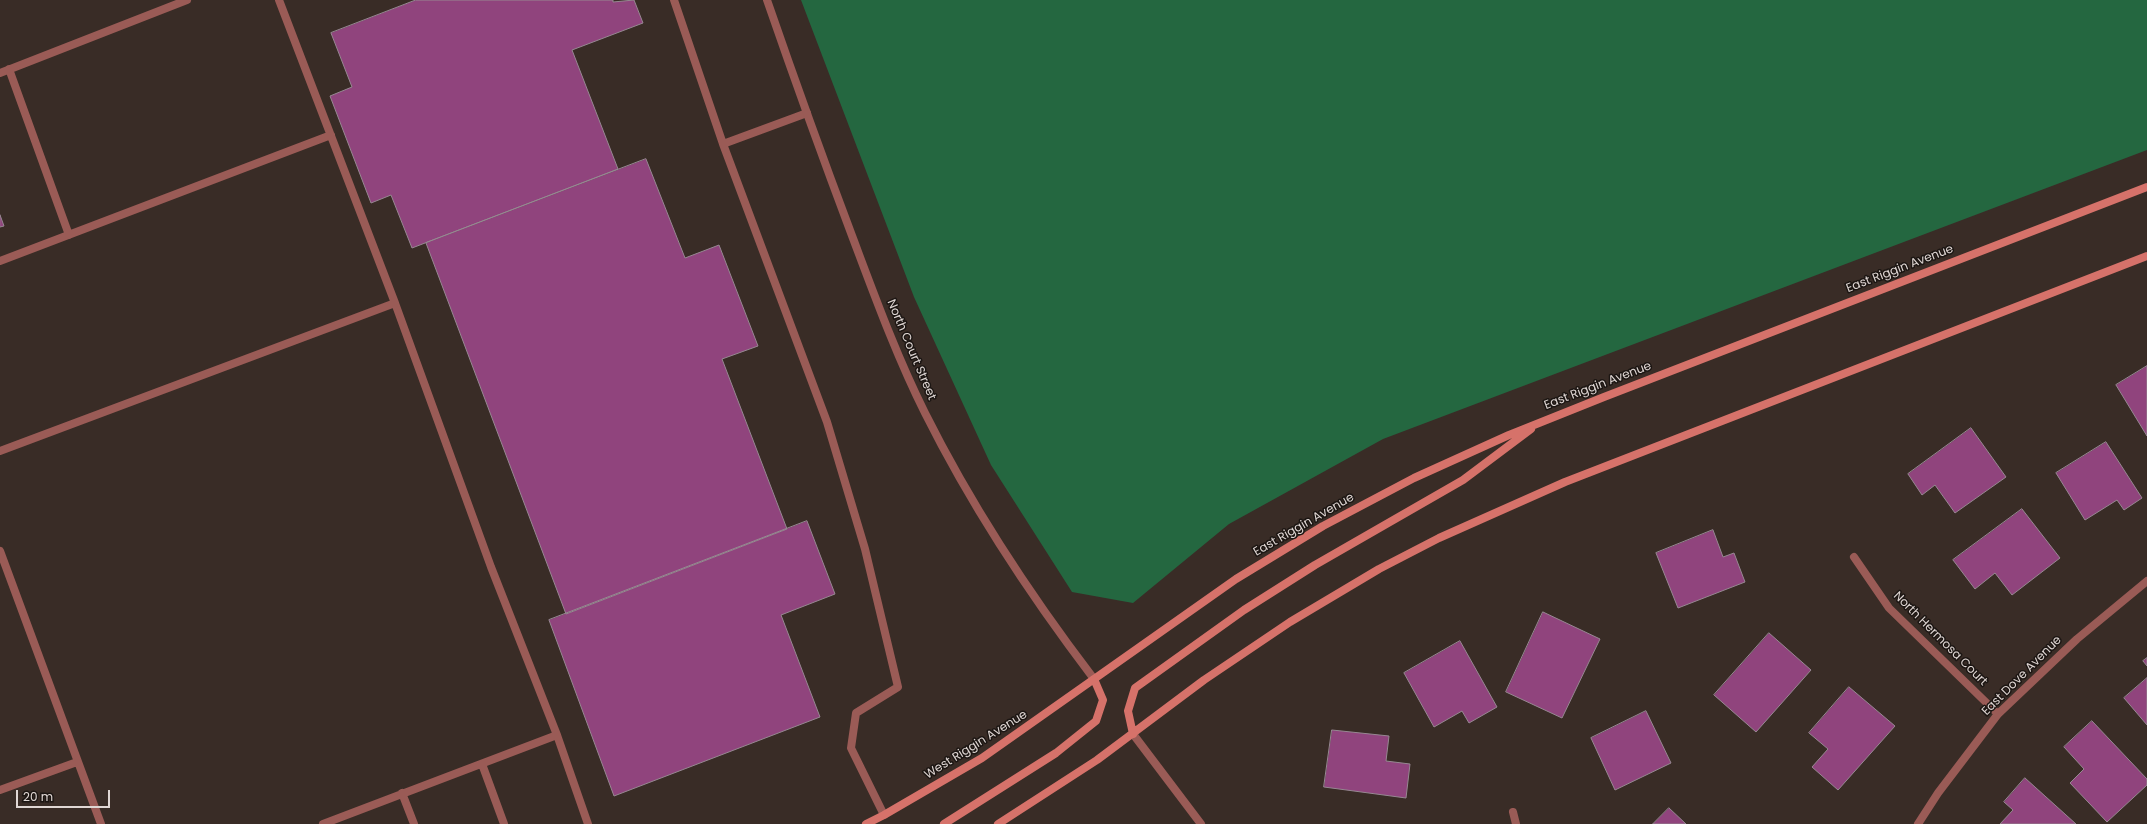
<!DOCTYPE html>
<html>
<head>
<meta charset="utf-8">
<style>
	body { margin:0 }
	#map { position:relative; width:2147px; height:824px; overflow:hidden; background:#392c26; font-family:Poppins,sans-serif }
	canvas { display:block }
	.scale { position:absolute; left:16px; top:790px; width:94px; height:18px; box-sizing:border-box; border:2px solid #e0d7d4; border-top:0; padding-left:5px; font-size:12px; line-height:14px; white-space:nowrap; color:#e0d7d4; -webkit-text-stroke:3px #1c1613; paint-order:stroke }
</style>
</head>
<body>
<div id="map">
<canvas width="2147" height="824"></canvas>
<div class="scale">20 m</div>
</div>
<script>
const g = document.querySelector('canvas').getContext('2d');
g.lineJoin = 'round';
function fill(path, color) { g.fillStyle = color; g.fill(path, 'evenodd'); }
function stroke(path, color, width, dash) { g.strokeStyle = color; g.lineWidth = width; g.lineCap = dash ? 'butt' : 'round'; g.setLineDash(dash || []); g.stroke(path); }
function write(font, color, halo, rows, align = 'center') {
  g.font = font + ' Poppins,sans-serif'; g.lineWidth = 3; g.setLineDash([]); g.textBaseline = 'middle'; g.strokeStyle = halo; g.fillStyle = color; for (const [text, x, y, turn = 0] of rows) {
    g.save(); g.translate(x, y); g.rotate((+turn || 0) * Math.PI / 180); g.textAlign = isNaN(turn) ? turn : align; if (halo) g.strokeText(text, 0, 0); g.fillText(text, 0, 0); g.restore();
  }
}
const green = new Path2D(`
	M801,0H2147V150L1383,439L1229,524L1133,603L1072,592L991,465L914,297Z`);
const building = new Path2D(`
	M416,0H613V2L634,0L643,23L572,50L618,169L412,248L391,195L371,203L330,96L352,87L331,33Z
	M646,159L685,258L719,245L758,346L722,359L787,529L566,614L426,243Z
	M0,215L4,226L0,227Z
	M2147,366V436L2116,385Z
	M1971,428L2006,477L1955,513L1935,485L1922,495L1908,474Z
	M2106,442L2142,498L2124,510L2117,500L2085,520L2056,473Z
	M2022,509L2060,558L2012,595L1995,573L1975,589L1953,560Z
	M807,521L835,594L781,615L820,717L614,796L549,620Z
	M1713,530L1723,557L1734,553L1745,582L1678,608L1656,553Z
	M1543,612L1600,639L1562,718L1506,692Z
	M1769,633L1811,670L1756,732L1714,695Z
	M1460,641L1497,707L1469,723L1462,711L1434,727L1404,673Z
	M2147,658V666L2143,661Z
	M2147,678V725L2124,698Z
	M1849,687L1895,726L1838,790L1812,767L1828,749L1809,733Z
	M1646,711L1671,763L1615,790L1591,738Z
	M2092,721L2147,779V785L2107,822L2070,783L2084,769L2064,747Z
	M1332,730L1389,736L1386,761L1410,764L1406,798L1324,787Z
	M2025,778L2076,824H2000L2013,810L2004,802Z
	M1669,808L1686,824H1653Z`);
const lane = new Path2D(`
	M279,0L395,303
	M674,0L723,144L827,422L865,549L898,687L856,713L851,748L884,815
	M9,69L69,235
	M0,73L187,0
	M723,144L807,113
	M0,261L331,135
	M0,451L395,303L491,567L557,735L588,824
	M0,551L101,824
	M482,764L504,824
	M0,790L77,762
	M402,793L414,824
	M323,824L557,735`);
const street = new Path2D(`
	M767,0C794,78 822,156 851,233C874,294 896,355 925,413C972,507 1030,595 1094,679
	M1854,557L1889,608L1998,714
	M1133,734L1201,824
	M1513,812L1516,824
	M1918,824L1938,793L1998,714L2077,639L2147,581`);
const secondary = new Path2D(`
	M1133,734L1128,711L1135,688L1244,610L1315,565L1463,480L1531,429
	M866,824L884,815L982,758L1236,579L1323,526L1414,478L1509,435L1604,397L2147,187
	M944,824L1056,753L1096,721L1103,700L1094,679
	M998,824L1097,760L1204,680L1290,622L1379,569L1439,538L1565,482L2147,256`);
const streetNames = [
	["East Riggin Avenue",1900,269,-21],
	["North Court Street",911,350,67],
	["East Riggin Avenue",1598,386,-21],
	["East Riggin Avenue",1304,525,-30],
	["North Hermosa Court",1940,639,45],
	["East Dove Avenue",2022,676,-45],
	["West Riggin Avenue",976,745,-32]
];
fill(green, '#246740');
fill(building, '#90447d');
stroke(building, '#978892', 1);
stroke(lane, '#9a5b56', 8);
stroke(street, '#9a5b56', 8);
stroke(secondary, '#d6726a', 8);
write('12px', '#e0d7d4', '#1c1613', streetNames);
</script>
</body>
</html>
